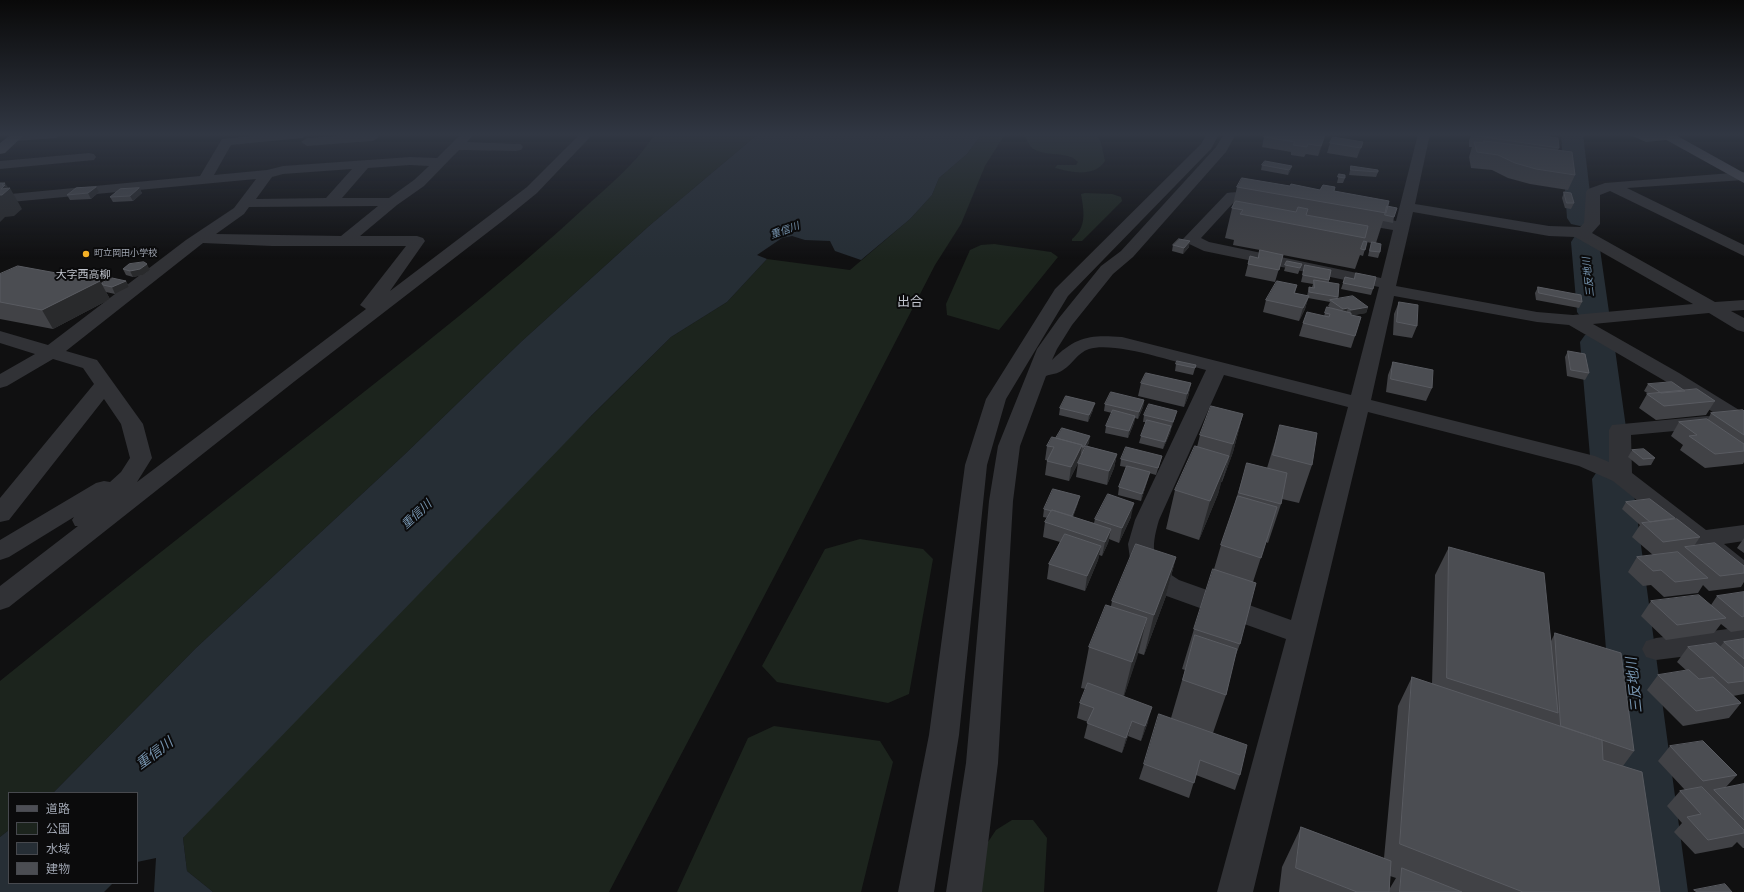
<!DOCTYPE html>
<html>
<head>
<meta charset="utf-8">
<style>
	body { margin:0 }
	#map { position:relative; width:1744px; height:892px; overflow:hidden; background:#101011; font-family:Signika,"Noto Sans JP",sans-serif }
	canvas { display:block }
	.legend { position:absolute; left:8px; top:792px; width:130px; height:92px; box-sizing:border-box; background:#0b0b0c; border:1px solid #47494e; margin:0; padding:5px 7px; list-style:none; font-size:12px; color:#a0a6b2 }
	.legend li { display:flex; align-items:center; gap:8px; height:20px }
	.legend b { width:20px; border:1px solid #47494e }
</style>
</head>
<body>
<div id="map">
<canvas width="1744" height="892"></canvas>
<ul class="legend">
<li><b style="height:5px;background:#4d4e55"></b>道路</li>
<li><b style="height:11px;background:#1c241d"></b>公園</li>
<li><b style="height:11px;background:#262e35"></b>水域</li>
<li><b style="height:11px;background:#4b4d52"></b>建物</li>
</ul>
</div>
<script>
const g = document.querySelector('canvas').getContext('2d');
g.lineJoin = 'round';
function fill(path, color) { g.fillStyle = color; g.fill(path, 'evenodd'); }
function stroke(path, color, width, dash) { g.strokeStyle = color; g.lineWidth = width; g.lineCap = dash ? 'butt' : 'round'; g.setLineDash(dash || []); g.stroke(path); }
function write(font, color, halo, rows, align = 'center') {
  g.font = font + ' Signika,"Noto Sans JP",sans-serif'; g.lineWidth = 4; g.setLineDash([]); g.textBaseline = 'middle'; g.strokeStyle = halo; g.fillStyle = color; for (const [text, x, y, turn = 0] of rows) {
    g.save(); g.translate(x, y); g.rotate((+turn || 0) * Math.PI / 180); g.textAlign = isNaN(turn) ? turn : align; if (halo) g.strokeText(text, 0, 0); g.fillText(text, 0, 0); g.restore();
  }
}
const green = new Path2D(`
	M655,134H758L649,226L522,341L404,455L196,648L53,793H9V830L0,837V681C138,569 278,460 417,350C473,305 528,260 581,211C607,187 636,164 655,134Z
	M982,134H1005L985,166L961,224L935,265L784,558L609,892H213L187,871L183,838L352,653L671,337L727,302L767,259L850,270L910,219L932,195L939,178L967,154Z
	M1024,134H1096L1101,142L1105,161C1094,178 1071,172 1055,168L1057,165H1076L1078,162C1067,150 1046,158 1032,148C1029,145 1026,138 1024,134Z
	M1085,193L1112,194L1121,197L1122,201L1082,241H1072V239C1087,227 1084,212 1081,194Z
	M994,244L1051,252L1058,257L999,330L947,315L946,304L970,250L981,245Z
	M860,539L923,549L933,559L909,694L888,703L777,682L762,666L825,549Z
	M774,726L880,741L893,762L861,892H677L748,738Z
	M1012,820H1033L1047,838L1044,892H981L984,848L996,830Z`);
const water = new Path2D(`
	M758,134H982L967,154L939,178L932,195L910,219L861,260L835,251L830,241L805,240L792,236L782,238L757,255L767,259L727,302L671,337L592,415L183,838L187,871L213,892H154L156,858L137,862V793H53L196,648L404,455L522,341L649,226Z
	M9,830V883H113L104,892H0V837Z`);
const river = new Path2D(`
	M1561,134H1583L1593,218L1589,224L1580,226L1571,224L1567,218Z
	M1585,234L1595,236L1599,242L1609,312L1604,319L1593,322L1582,319L1577,312L1571,242L1575,236Z
	M1597,332L1609,335L1614,342L1630,456L1624,465L1615,467L1626,470L1632,479L1688,892H1626L1592,479L1598,470L1607,467L1596,465L1590,456L1580,342L1585,335Z`);
const minor = new Path2D(`
	M11,134H62L56,138L15,141L11,140L9,137Z
	M268,134H308L302,138L231,145L214,175L267,170L283,166L410,157L437,158L461,134H474L467,142L521,144L523,147L521,150L516,151L459,150L424,186L397,205L360,236H417L423,238L425,241L390,291L527,187L580,134H593L537,193L505,219L295,381L9,607L0,610V586L78,526H75L72,520L74,517L9,557L0,560V540L96,483L104,481L110,482L121,472L130,458L121,424L104,399L9,520L0,522V498L94,384L83,368L53,359L7,386L0,388V374L35,354L0,343V331L48,345L186,240L234,208L256,179L0,203V195L200,176L222,139ZM410,165L429,166L414,180L389,198H342L368,168ZM352,169L326,198L256,199L272,177L283,174ZM378,206L341,236L216,234L244,214L249,207ZM203,243L272,246H406L360,305L366,309L137,482L152,458L143,424L97,360L66,351Z
	M365,134H375L379,137L373,141L307,146L301,142L307,138Z
	M1207,134H1219L1211,149L1068,296L1006,399L987,465L959,735L934,892H898L929,735L965,465L986,399L1055,289L1201,144Z
	M1224,134H1236L1226,152L1133,257L1113,274L1072,325L1057,349L1052,360C1077,336 1089,335 1122,337L1351,395L1379,287L1204,251L1185,242L1183,239L1227,193C1239,190 1256,196 1268,199L1270,202L1268,205L1263,206L1235,201L1201,238L1209,242L1381,278L1393,230L1352,223L1347,221L1344,218L1347,215L1352,213L1396,221L1418,134H1430L1415,204L1549,226L1580,227L1584,223L1586,192L1588,189L1605,183L1744,172V180L1627,188L1744,245V256L1610,191L1600,195V224L1592,233L1715,302L1744,300V310L1731,311L1744,318V332L1737,330L1709,313L1593,324L1679,373L1744,413V428L1736,427L1665,381L1569,325L1537,322L1394,296L1371,400L1595,456L1609,462V430L1612,425L1707,416L1715,417L1718,422L1715,427L1707,428L1631,435L1632,473L1706,530L1744,525V541L1724,544L1744,560V582L1735,579L1613,481L1579,466L1368,412L1253,892H1217L1286,639L1161,594L1151,587L1139,575L1130,559L1128,544L1135,520L1206,370C1178,363 1115,341 1089,349C1077,353 1073,364 1063,370C1058,374 1051,374 1046,376L1020,446L1013,501L998,763L982,892H946L966,763L989,501L998,446L1037,349L1059,318L1101,266L1121,251L1216,147ZM1413,212L1549,236L1575,237L1693,304L1573,315L1537,312L1396,286ZM1224,375L1348,407L1291,620L1179,580C1151,563 1150,551 1159,520Z
	M89,153L94,154L96,157L94,160L0,169V161Z
	M1744,627V649L1656,660L1646,657L1642,649L1646,641L1656,638Z`);
const major = new Path2D(`
	M12,134H25L5,153L0,154V143Z
	M1659,134H1674L1744,173V183L1661,137Z`);
const wall = new Path2D(`
	M1472,134H1531L1559,148L1558,150L1575,175L1568,190L1530,184L1508,178L1492,170L1471,168L1469,157L1472,147H1469V140Z
	M1628,134H1669L1666,140L1646,142Z
	M1264,137L1322,145L1318,156L1306,154L1304,157L1291,155V152L1262,147Z
	M1363,142L1357,158L1327,153L1330,143Z
	M1262,165L1292,166L1290,171L1288,175L1261,170Z
	M1351,166L1378,172L1376,177L1349,175Z
	M1339,174L1345,178L1343,183H1337Z
	M1290,186L1334,192L1387,206L1394,217L1393,223L1383,221L1376,243L1380,252L1378,258L1368,256L1371,243L1367,242L1363,256L1360,255L1355,269L1283,255L1275,282L1245,276L1248,264L1258,258L1260,250L1233,245L1234,240L1225,238L1237,187Z
	M139,188L142,193L133,201L113,202L110,197Z
	M99,192L91,199L70,200L67,195Z
	M1564,192L1574,203L1571,209L1565,208L1562,198Z
	M1173,245L1189,247L1183,254L1172,251Z
	M1287,261L1302,264L1298,274L1284,271Z
	M1305,265L1329,280V282L1338,297L1337,299L1368,307L1366,313L1353,315L1355,336L1351,348L1299,336L1303,323L1324,316L1327,307L1331,308L1328,306L1330,302L1308,298L1305,309L1299,321L1263,312L1266,300L1297,285L1295,293L1307,296L1309,287H1312L1313,284L1301,282Z
	M123,269L150,270L143,275L133,277L126,275Z
	M1356,273L1373,289L1371,295L1341,289L1345,277L1354,279Z
	M0,274L102,283L126,281L129,287L115,294L106,292L110,299L53,329L0,319Z
	M1538,287L1582,302L1579,308L1536,300L1535,293Z
	M1399,302L1417,326L1412,338L1393,335L1394,314Z
	M1568,351L1589,373L1585,380L1567,376L1565,357Z
	M1393,362L1432,388L1426,401L1386,392L1388,375Z
	M1176,364L1196,365L1193,375L1175,371Z
	M1141,383H1191L1188,397L1184,407L1138,396Z
	M1648,384L1685,391L1715,401L1706,415L1656,420L1639,408L1647,394H1649L1644,391Z
	M1144,400L1143,407L1138,419L1135,418L1134,423L1128,438L1105,433L1106,426L1112,413L1104,411L1105,404Z
	M1060,408L1093,410L1088,422L1059,415Z
	M1744,411V462L1743,464L1705,468L1680,450L1683,445L1671,436L1679,422L1708,419L1711,413Z
	M1243,414L1233,452L1222,482H1221L1218,494L1199,540L1166,529L1175,490L1197,447L1200,435Z
	M1144,415L1175,418L1171,429L1170,433L1163,449L1139,443L1141,436L1146,422H1143Z
	M1280,425L1312,465L1299,503L1282,499L1281,504L1268,543L1266,542L1253,582L1240,644L1235,657L1226,695L1213,733L1240,775L1235,790L1196,775L1189,798L1139,779L1144,764L1171,718L1185,670L1182,669L1194,629L1214,569L1221,545L1233,509L1247,463L1267,468Z
	M1056,438L1089,443L1087,446L1117,454L1114,468L1107,485L1076,477L1078,463L1082,454H1081L1080,459L1069,481L1045,475L1047,460H1045L1047,446Z
	M1632,450L1655,458L1651,465L1639,466L1628,457Z
	M1162,456L1156,475L1149,473L1148,479L1141,501L1118,495L1119,487L1126,467L1120,466L1121,459Z
	M1626,502L1675,518L1674,519L1700,537L1694,546L1744,566V582L1741,587L1709,591L1703,585L1698,593L1664,597L1651,585L1643,586L1628,572L1637,557L1653,555L1632,537L1640,525L1622,509Z
	M1078,503L1073,517L1094,523L1095,519L1131,517L1119,543L1109,539L1108,543L1102,556L1099,555L1098,560L1085,591L1047,579L1049,564L1060,542L1043,537L1045,522L1048,518L1043,517L1044,509Z
	M1744,538V553L1737,548Z
	M1449,547L1551,641L1555,633L1634,751L1623,766L1660,892H1279L1282,867L1301,827L1384,858L1398,706L1412,677L1432,684L1435,575ZM1390,876L1396,878L1390,888Z
	M1176,557L1166,596L1144,655L1138,653L1124,696L1148,722L1141,741L1128,736L1122,753L1084,738L1088,722L1077,718L1080,703L1086,689L1081,688L1089,647L1111,606L1112,601Z
	M1744,592V630L1731,632L1721,624L1714,633L1666,640L1641,616L1651,601L1711,605L1717,596Z
	M1744,639V694L1733,696L1741,703L1729,718L1683,726L1647,690L1658,675L1687,671L1677,662L1688,647H1720L1724,642Z
	M1670,746L1737,775L1726,787L1744,784V848H1743L1737,842L1732,847L1695,854L1674,832L1682,823L1667,806L1680,791L1685,790L1658,761Z`);
const shadedWall = new Path2D(`
	M1325,135L1322,145L1318,156L1321,146Z
	M1292,166L1290,171L1288,175L1289,170Z
	M5,183L9,189L10,188L22,209L14,216L5,217L0,222V195L2,185Z
	M96,187L99,192L91,199L88,193Z
	M139,188L142,193L133,201L130,196Z
	M1190,241L1189,247L1183,254L1184,248Z
	M147,264L150,270L143,275L133,277L130,271Z
	M100,281L110,299L53,329L42,310Z
	M126,281L129,287L115,294L112,287Z
	M1309,296L1305,309L1299,321L1303,308Z
	M1368,307L1366,313L1349,316L1351,310Z
	M1348,308L1346,314L1341,315L1343,309Z
	M1191,383L1188,397L1184,407L1187,394Z
	M1144,400L1143,407L1138,419L1139,412Z
	M1095,403L1093,410L1088,422L1089,415Z
	M1177,411L1175,418L1171,429L1173,422Z
	M1243,414L1233,452L1222,482L1233,444Z
	M1135,416L1134,423L1128,438L1129,431Z
	M1171,426L1170,433L1163,449L1165,442Z
	M1090,436L1089,443L1083,454L1084,447Z
	M1082,445L1080,459L1069,481L1071,467Z
	M1117,454L1114,468L1107,485L1109,471Z
	M1229,456L1218,494L1199,540L1210,501Z
	M1150,472L1148,479L1141,501L1142,494Z
	M1080,496L1078,503L1070,524L1071,517Z
	M1134,503L1131,517L1119,543L1122,528Z
	M1111,529L1108,543L1102,556L1105,542Z
	M1101,546L1098,560L1085,591L1087,576Z
	M1176,557L1166,596L1144,655L1154,615Z
	M1147,618L1137,658L1122,702L1132,662Z
	M1152,707L1148,722L1141,741L1145,726Z
	M1132,721L1128,736L1122,753L1126,738Z`);
const building = new Path2D(`
	M1266,134H1276L1282,135V134H1315L1325,135L1321,146L1308,144L1307,147L1293,145L1295,142L1264,137Z
	M1478,134H1531L1558,138L1559,148L1478,136Z
	M1333,137L1363,142L1361,148L1330,143Z
	M1484,141L1572,152L1575,175L1536,169L1515,163L1498,155L1477,152L1474,142L1484,143Z
	M1265,161L1292,166L1289,170L1262,165Z
	M1351,166L1378,170V172L1351,170Z
	M1339,174L1345,175V178L1338,177Z
	M1242,178L1290,186L1291,184L1320,190L1323,185L1335,187L1334,191L1389,201L1386,213L1237,187Z
	M0,183H5L2,185H5L1,189L10,188L2,195H0Z
	M96,187L88,193L67,195L76,188Z
	M139,188L130,196L110,197L120,189Z
	M1564,192L1571,193L1574,203H1567Z
	M1236,201L1296,212L1298,207L1308,209L1306,215L1368,226L1365,238L1240,214L1243,210L1232,208Z
	M1387,206L1397,208L1394,217L1385,215Z
	M1179,239L1190,241L1184,248L1173,245Z
	M1364,241L1367,242L1365,250L1361,249Z
	M1372,242L1381,244L1380,252L1370,251Z
	M1260,250L1283,255L1279,270L1248,264L1250,256L1258,258Z
	M1287,261L1302,264L1300,268L1285,265Z
	M144,262L147,264L140,269L130,271L123,269L129,264Z
	M1305,265L1331,270L1329,280L1303,275Z
	M18,266L100,281L42,310L0,302V274Z
	M1356,273L1376,277L1373,289L1343,283L1345,277L1354,279Z
	M112,278L126,281L112,287L103,285L102,283Z
	M1314,280L1339,284L1338,297L1309,292V287L1314,288Z
	M1277,281L1297,285L1294,293L1309,296L1303,308L1266,300Z
	M1538,287L1581,295L1582,302L1539,293Z
	M1353,296L1368,307L1351,310L1348,308L1343,309L1330,300Z
	M1399,302L1418,305L1417,326L1397,322Z
	M1327,307L1351,313V315L1361,317L1355,336L1303,323L1307,312L1329,317L1330,314L1325,313Z
	M1568,351L1585,354L1589,373L1571,370Z
	M1177,361L1196,365L1195,368L1176,364Z
	M1393,362L1433,370L1432,388L1391,379Z
	M1146,373L1191,383L1187,394L1141,383Z
	M1672,382L1685,391L1661,393L1648,384Z
	M1697,389L1715,401L1664,406L1647,394Z
	M1111,392L1144,400L1139,412L1105,404Z
	M1066,396L1095,403L1089,415L1060,408Z
	M1149,404L1177,411L1173,422L1144,415Z
	M1211,406L1243,414L1233,444L1200,435Z
	M1113,410L1135,416L1129,431L1106,426Z
	M1743,410L1744,411V435L1711,413Z
	M1707,419L1744,444V451L1715,454L1689,436L1697,435L1679,422Z
	M1147,420L1171,426L1165,442L1141,436Z
	M1280,425L1317,433L1312,465L1273,455Z
	M1062,428L1090,436L1084,447H1082V445L1056,438Z
	M1052,437L1082,445L1071,467L1047,461L1054,447L1047,446Z
	M1086,446L1117,454L1109,471L1078,463Z
	M1195,446L1229,456L1210,501L1175,490Z
	M1126,447L1162,456L1158,468L1121,459Z
	M1644,449L1655,458L1643,459L1632,450Z
	M1247,463L1287,473L1281,504L1239,493Z
	M1127,466L1150,472L1142,494L1119,487Z
	M1053,489L1080,496L1072,516L1052,510V511L1044,509Z
	M1108,494L1134,503L1122,528L1095,519Z
	M1238,496L1277,507L1261,558L1221,545Z
	M1650,499L1675,518L1650,522L1626,502Z
	M1052,510L1111,529L1105,542L1045,522Z
	M1677,519L1700,537L1663,542L1642,523Z
	M1065,534L1101,546L1087,576L1049,564Z
	M1715,543L1744,566V573L1720,576L1685,547Z
	M1136,544L1176,557L1154,615L1112,601Z
	M1449,547L1544,573L1558,713L1447,678Z
	M1678,552L1708,578L1675,582L1661,570L1653,571L1637,557Z
	M1213,569L1256,583L1240,644L1194,629Z
	M1744,592V616L1742,617L1717,596Z
	M1699,595L1726,618L1677,625L1651,601Z
	M1106,605L1147,618L1132,662L1089,647Z
	M1555,633L1621,653L1634,751L1602,740L1561,726Z
	M1195,635L1237,649L1226,695L1183,680Z
	M1744,639V659L1724,642Z
	M1716,643L1744,668V681L1728,683L1688,647Z
	M1689,670L1699,679L1713,677L1741,703L1696,711L1658,675Z
	M1412,677L1602,740L1603,760L1642,772L1660,892H1523L1400,844Z
	M1088,683L1152,707L1145,726L1132,721L1126,738L1087,723L1094,708L1080,703Z
	M1159,714L1247,745L1240,775L1200,760L1194,783L1144,764Z
	M1703,741L1737,775L1703,781L1670,746Z
	M1744,784V820L1714,790Z
	M1702,787L1744,830V833L1708,840L1687,817L1701,814L1680,791Z
	M1301,827L1391,861L1389,892H1357L1296,868Z
	M1402,868L1462,892H1400Z
	M1725,884L1732,892H1697L1694,890Z`);
const markers = [
	[86,254,4,"#f4b025"]
];
const farPoinames = [
	["町立岡田小学校",94,254]
];
const farWaternames = [
	["重信川",785,231,-20],
	["三反地川",1589,277,-96]
];
const farQuarternames = [
	["大字西高柳",83,275]
];
const waterNames = [
	["重信川",417,515,-43]
];
const quarterNames = [
	["出合",910,303]
];
const nearWaternames = [
	["三反地川",1635,685,-96],
	["重信川",155,754,-37]
];
fill(green, '#1c241d');
fill(water, '#262e35');
fill(river, '#262e35');
fill(minor, '#313236');
fill(major, '#4d4e55');
fill(wall, '#414246');
fill(shadedWall, '#292a2c');
fill(building, '#4b4d52');
stroke(building, '#595b61', 1);
const sky = g.createLinearGradient(0, 0, 0, 259);
sky.addColorStop(0, '#090909');
sky.addColorStop(0.52, '#313743');
sky.addColorStop(1, '#31374300');
g.fillStyle = sky;
g.fillRect(0, 0, 1744, 259);
for (const [x, y, r, color] of markers) { const dot = new Path2D(); dot.arc(x, y, r, 0, 2 * Math.PI); g.fillStyle = color; g.fill(dot); stroke(dot, '#0b0b0c', 1.5); }
write('9px', '#a0a6b2', '#0b0b0c', farPoinames, 'left');
write('italic 10px', '#7694af', '#0b0b0c', farWaternames);
write('11px', '#c1c5ce', '#0b0b0c', farQuarternames);
write('italic 12px', '#7694af', '#0b0b0c', waterNames);
write('13px', '#c1c5ce', '#0b0b0c', quarterNames);
write('italic 14px', '#7694af', '#0b0b0c', nearWaternames);
</script>
</body>
</html>
